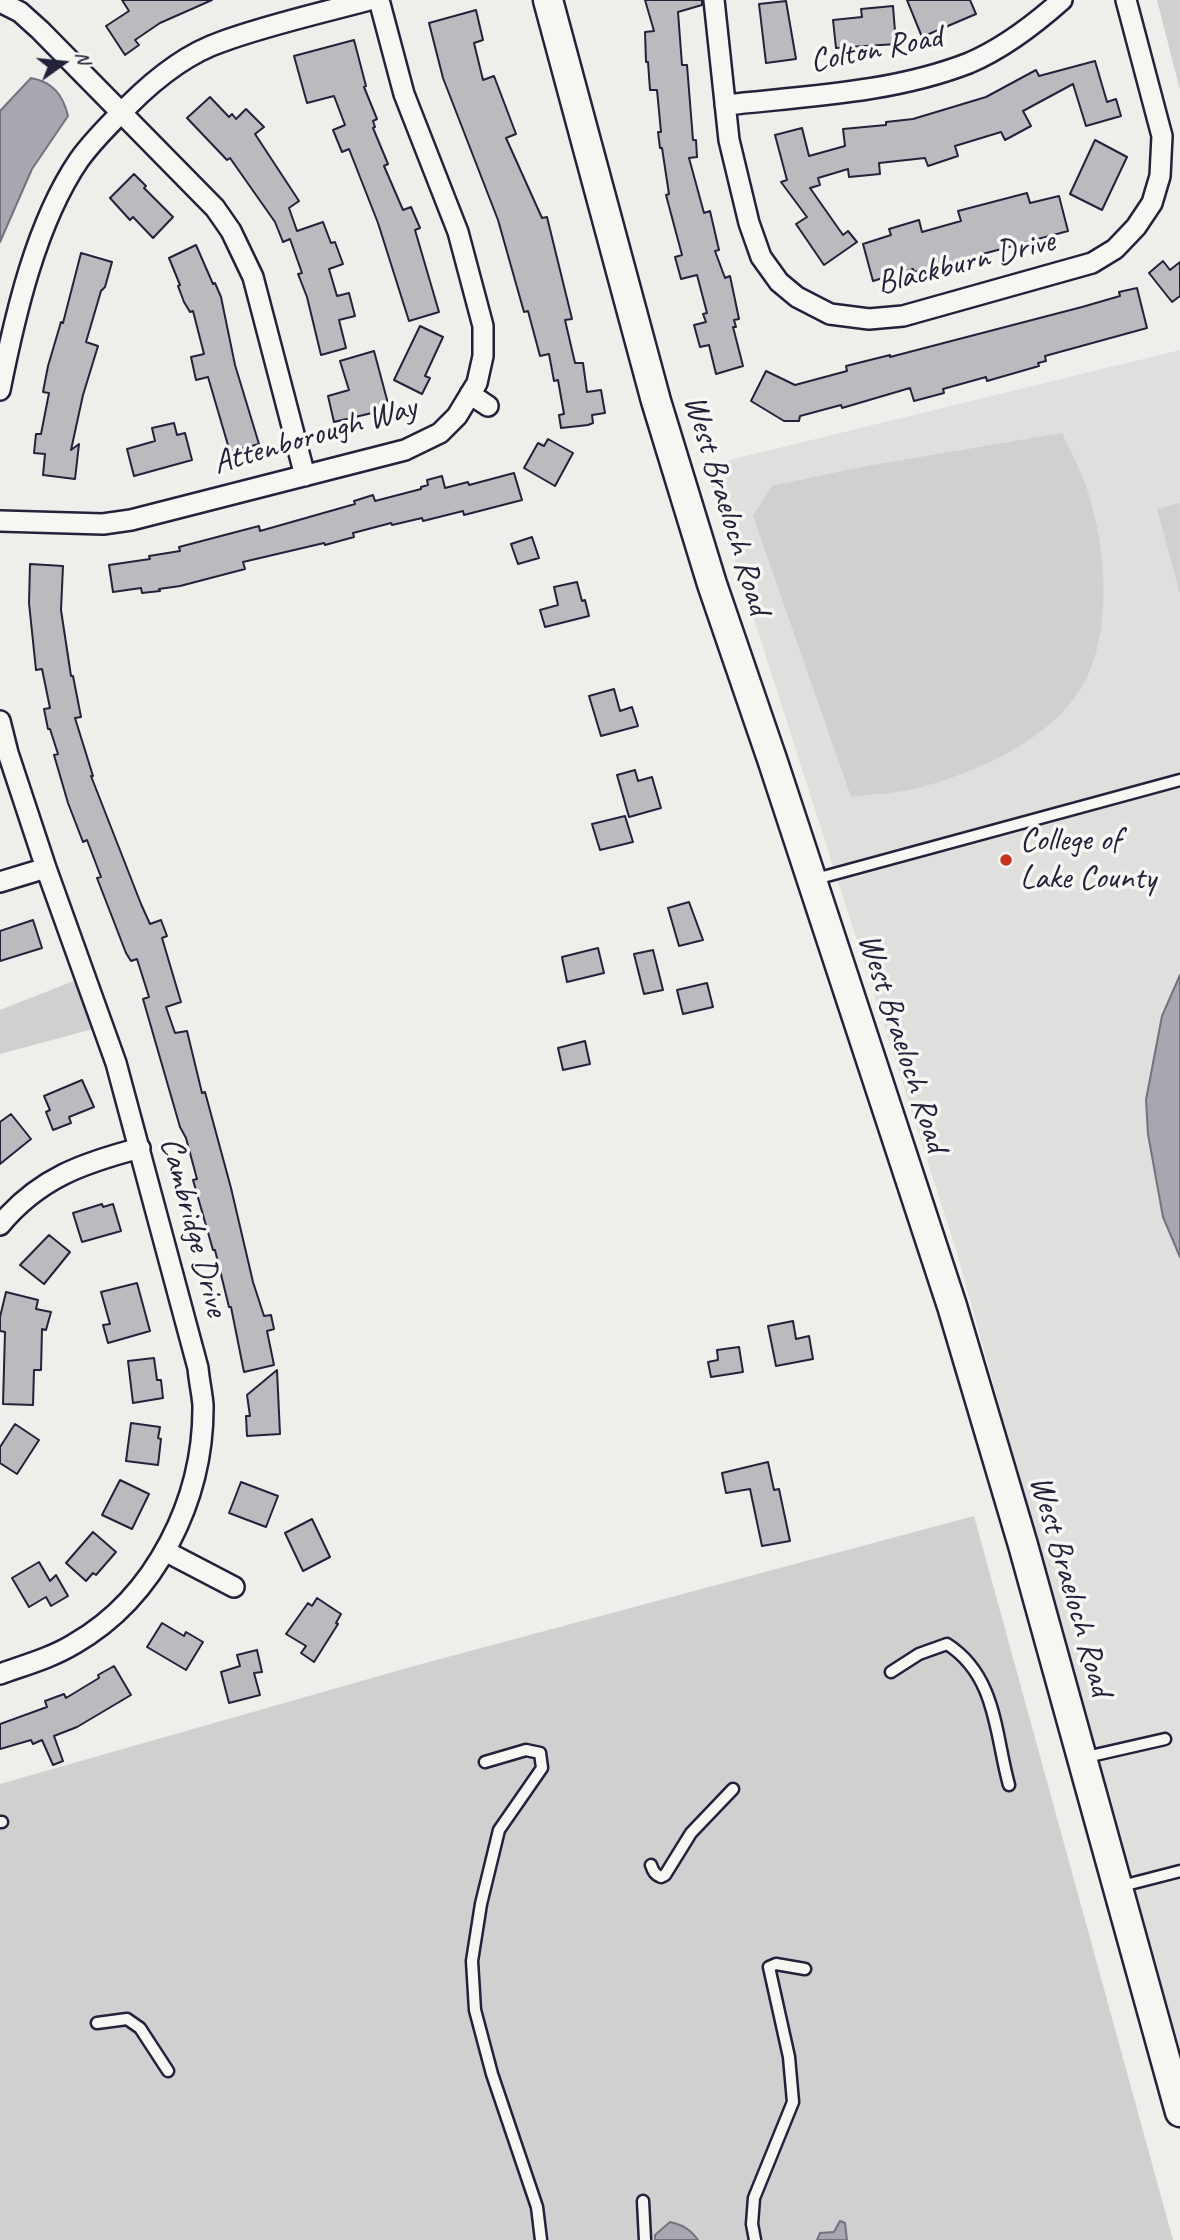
<!DOCTYPE html>
<html>
<head>
<meta charset="utf-8">
<style>
	body { margin:0 }
	#map { position:relative; width:1180px; height:2240px; overflow:hidden; background:#eeeeeb; font-family:Caveat,sans-serif }
	canvas { display:block }
	.north { position:absolute; left:28px; top:28px; width:70px; height:70px; -webkit-text-stroke:5px #f6f6f2; paint-order:stroke; rotate:75deg; font-size:19px; font-weight:700; line-height:28px; text-align:center; color:#22223b }
	.north::after { content:''; display:block; margin:auto; width:24px; height:32px; background:#22223b; clip-path:polygon(50% 0,100% 100%,50% 72%,0 100%) }
</style>
</head>
<body>
<div id="map">
<canvas width="1180" height="2240"></canvas>
<div class="north">N</div>
</div>
<script>
const g = document.querySelector('canvas').getContext('2d');
g.lineJoin = 'round';
function fill(path, color) { g.fillStyle = color; g.fill(path, 'evenodd'); }
function stroke(path, color, width, dash) { g.strokeStyle = color; g.lineWidth = width; g.lineCap = dash ? 'butt' : 'round'; g.setLineDash(dash || []); g.stroke(path); }
function write(font, color, halo, rows, align = 'center') {
  g.font = font + ' Caveat,sans-serif'; g.lineWidth = 7; g.setLineDash([]); g.textBaseline = 'middle'; g.strokeStyle = halo; g.fillStyle = color; for (const [text, x, y, turn = 0] of rows) {
    g.save(); g.translate(x, y); g.rotate((+turn || 0) * Math.PI / 180); g.textAlign = isNaN(turn) ? turn : align; if (halo) g.strokeText(text, 0, 0); g.fillText(text, 0, 0); g.restore();
  }
}
const built = new Path2D(`
	M1180,350V2055L957,1253L705,466Z`);
const green = new Path2D(`
	M1157,0H1180V90Z
	M1062,433C1071,452 1081,471 1088,492C1106,547 1113,632 1083,685C1064,718 1029,743 994,760C968,772 938,784 909,790C890,794 870,794 851,797L753,516L772,486L861,467Z
	M1180,503V594L1157,509Z
	M76,980L93,1029L0,1054V1010Z
	M974,1516L1173,2240H0V1784L414,1666Z`);
const water = new Path2D(`
	M31,78C53,82 63,95 68,116L32,169L0,242V111Z
	M1180,975V1257L1163,1217L1148,1134L1146,1100L1162,1016Z
	M840,2221L845,2223L847,2240H817L820,2233L834,2232Z
	M670,2222C683,2225 690,2229 698,2240H655V2235Z`);
const building = new Path2D(`
	M122,0H212L160,23L135,40L139,45L125,55L106,26L129,11Z
	M645,0H702V5L678,12L682,65H687L693,140H696L697,157L689,158L704,213L710,211L719,250L715,251L725,278L730,276L734,295L739,319L734,320L736,327H733L743,366L716,374L709,345L700,347L694,325L706,322L703,314L707,313L697,275L681,279L675,257L682,255L666,195L669,194L662,148H660L658,132H661L657,90H650L648,62H646L645,32L654,31Z
	M907,0H970L976,14L922,37Z
	M786,1L796,59L766,63L759,4Z
	M893,6L896,44L836,48L833,20L862,17L861,9Z
	M476,10L483,40L474,43L483,80L494,76L516,134L506,138L542,218L547,217L572,319L565,320L575,363H583L587,392L601,390L605,413L592,415L593,423L588,425L561,428L559,415L564,414L558,380L554,381L549,354L540,356L528,311L524,312L498,220L443,78L429,23Z
	M354,40L366,86L364,87L377,119L373,121L375,127L373,128L388,164L384,166L403,210L411,207L420,228L415,230L439,312L409,321L378,223L349,149L342,152L333,130L345,125L334,96L307,103L294,56Z
	M1095,61L1107,102L1116,99L1121,116L1086,126L1073,84L1023,111L1031,126L1005,140L1001,132L955,146L958,156L928,166L925,158L879,163L880,174L849,177L848,169L818,178L820,185L810,188L843,235L848,231L857,242L824,265L796,224L807,217L781,182L787,180L775,135L802,128L809,156L845,146L843,129L886,125V122L913,119L986,97L1036,70L1039,76Z
	M210,97L229,117L232,114L236,119L246,109L264,127L255,134L299,201L289,208L297,231L323,222L331,243L335,242L343,264L329,269L337,296L349,293L355,316L339,320L346,348L321,355L307,297L298,274L302,273L290,239L283,242L275,222L230,158L227,160L187,118Z
	M1095,140L1127,157L1102,210L1070,194Z
	M134,174L146,186L144,188L173,217L153,238L133,217L130,220L110,198Z
	M1027,193L1030,203L1059,196L1068,231L942,265L914,272L913,269L873,281L863,244L891,235L889,229L919,220L922,232L961,221L958,211Z
	M196,245L213,284L215,283L221,297L235,365L259,444L230,452L208,377L196,380L191,357L204,354L193,311L190,312L184,302L178,286L180,285L169,258Z
	M81,253L112,262L105,287L101,291L86,342L98,346L83,395L71,450L79,444L75,479L43,475L45,454L34,453L36,434H41L49,393L43,392L48,366L61,322L63,323Z
	M1163,261L1170,270L1180,262V296L1172,302L1149,273Z
	M1137,288L1147,328L1045,356L1046,361L1038,363L1039,366L987,381L986,377L943,389L944,393L914,401L910,388L842,408L841,405L800,416L799,421H784L751,401L766,371L795,385L847,371L846,366L890,355V357L1082,307L1120,296L1119,292Z
	M420,326L443,337L425,376L430,378L422,394L394,380Z
	M374,351L390,411L373,416L372,413L334,422L328,396L349,390L340,361Z
	M174,423L177,435L185,433L192,460L134,476L127,449L155,441L152,428Z
	M548,439L573,453L555,486L524,468L538,443L544,446Z
	M514,473L522,500L464,515L463,511L423,521L422,518L392,525L391,523L353,533L354,537L325,545L324,543L243,562L245,569L180,586L159,589L160,591L142,593L141,588L113,592L109,565L150,559L149,556L180,551L179,547L259,526L260,531L355,504L354,501L373,495L375,501L421,489V487L428,485L427,480L442,476L445,488L468,482L469,485Z
	M532,537L539,558L518,564L511,544Z
	M30,564L63,566L61,610L71,676H73L81,717L75,718L93,776H91L141,904L150,924L161,920L167,936L162,938L181,1002L166,1007L175,1033L187,1031L202,1093L205,1092L231,1188L253,1282L264,1316L271,1315L274,1329L267,1331L274,1365L244,1372L231,1307H229L215,1250H213L193,1180L197,1179L186,1138L180,1127L143,999L149,997L137,959L131,961L126,953L97,878L101,877L87,840L83,842L68,803L54,755L58,754L50,729H48L44,709L50,708L42,669L36,670L29,603Z
	M577,582L582,601L585,600L589,616L545,627L540,610L558,605L554,587Z
	M614,689L620,711L632,707L638,726L601,736L589,696Z
	M635,770L638,781L652,777L661,808L629,817L617,775Z
	M625,816L633,842L600,850L592,824Z
	M689,902L703,940L679,946L668,908Z
	M33,920L42,948L0,961V931Z
	M598,948L604,973L567,982L562,957Z
	M653,950L663,990L644,994L634,954Z
	M707,983L713,1007L683,1014L677,990Z
	M585,1041L590,1064L563,1070L558,1048Z
	M82,1080L94,1107L69,1117L71,1123L53,1130L46,1112L50,1110L44,1096Z
	M11,1114L31,1139L0,1164V1122Z
	M102,1204L103,1207L113,1204L121,1231L82,1242L73,1213Z
	M49,1235L70,1252L44,1284L20,1265Z
	M137,1283L150,1331L108,1343L103,1325L110,1324L101,1292Z
	M6,1292L38,1300L36,1309L51,1312L46,1330L42,1329L41,1370H34L33,1405L3,1404L5,1332L0,1331V1317Z
	M793,1321L796,1339L809,1336L813,1359L776,1366L768,1326Z
	M739,1347L743,1372L711,1377L708,1362L718,1360L717,1350Z
	M154,1358L157,1380H161L163,1398L133,1403L128,1361Z
	M277,1370L280,1434L247,1436L246,1416H250L247,1395Z
	M131,1423L160,1427L158,1438L161,1439L158,1465L126,1461Z
	M15,1424L39,1440L17,1474L0,1463V1447Z
	M768,1462L774,1490L779,1489L790,1541L762,1546L750,1489L726,1493L722,1473Z
	M120,1480L149,1494L132,1529L102,1515Z
	M241,1482L278,1496L266,1527L229,1513Z
	M312,1519L330,1557L303,1571L285,1533Z
	M93,1532L116,1552L96,1575L93,1573L86,1581L66,1563Z
	M39,1562L50,1581L56,1575L68,1596L51,1606L46,1597L29,1607L12,1578Z
	M317,1598L341,1614L336,1623L338,1624L314,1662L301,1653L306,1646L286,1634L308,1603L312,1606Z
	M162,1623L184,1636L186,1632L203,1642L186,1670L147,1647Z
	M257,1650L262,1672L254,1673L260,1695L229,1703L221,1672L240,1666L237,1655Z
	M114,1666L131,1695L77,1727L54,1736L63,1761L53,1765L42,1740L33,1744L31,1740L0,1749V1724L47,1707L45,1701L64,1694L66,1698L99,1678L98,1675Z`);
const lane = new Path2D(`
	M812,880L1180,780
	M891,1672L919,1654L947,1644C997,1676 995,1735 1009,1785
	M1086,1757L1165,1739
	M485,1762L526,1750L540,1753L542,1768L499,1830L481,1904L472,1961L475,2010L492,2074L537,2207L541,2240
	M0,1822H2
	M651,1865C653,1871 655,1875 661,1877L665,1875L691,1833L733,1789
	M1118,1887L1180,1871
	M97,2023L127,2019L140,2028L168,2071
	M643,2201L645,2240
	M755,2240L752,2224L754,2198L793,2102L789,2057L769,1967L776,1964L805,1969`);
const street = new Path2D(`
	M714,0L729,140L749,223L761,257L779,282L797,297L830,314L869,319L903,316L1092,263L1115,249L1136,227L1152,203L1160,176L1162,136L1126,0
	M0,2L20,12L40,30L215,208L231,231L253,277L305,476
	M725,105C807,96 892,93 969,63C1002,49 1035,24 1062,0
	M0,390C15,315 36,223 79,160C94,139 112,122 129,105C155,79 186,54 221,42C267,25 321,13 369,0
	M470,394L488,406
	M0,521L103,524L131,520L405,450L440,433L457,416L477,383L483,356V326L458,232L404,94L379,0
	M0,721L8,753L46,868L116,1063L198,1368C199,1380 202,1393 203,1405C204,1499 156,1597 74,1644C51,1658 25,1665 0,1674
	M0,882L46,868
	M0,1225C39,1178 83,1163 140,1148
	M165,1551L234,1587`);
const secondary = new Path2D(`
	M548,0L656,401L712,584L773,762L952,1306L1023,1545L1180,2112`);
const markers = [
	[1006,860,7,"#c8321e"]
];
const streetNames = [
	["Colton Road",876,50,-11],
	["Blackburn Drive",966,263,-14],
	["Attenborough Way",315,436,-16],
	["West Braeloch Road",726,505,73],
	["West Braeloch Road",902,1043,72],
	["Cambridge Drive",193,1227,75],
	["West Braeloch Road",1070,1586,74]
];
const poiNames = [
	["College of",1020,841],
	["Lake County",1020,879]
];
fill(built, '#dfdfde');
fill(green, '#d0d0d1');
fill(water, '#a7a7af');
stroke(water, '#727281', 2);
fill(building, '#bbbbbf');
stroke(building, '#22223b', 2);
stroke(lane, '#22223b', 15);
stroke(street, '#22223b', 24);
stroke(secondary, '#22223b', 33);
stroke(lane, '#f6f6f2', 10);
stroke(street, '#f6f6f2', 19);
stroke(secondary, '#f6f6f2', 28);
for (const [x, y, r, color] of markers) { const dot = new Path2D(); dot.arc(x, y, r, 0, 2 * Math.PI); g.fillStyle = color; g.fill(dot); stroke(dot, '#f6f6f2', 2.5); }
write('33px', '#22223b', '#f6f6f2', streetNames);
write('33px', '#22223b', '#f6f6f2', poiNames, 'left');
</script>
</body>
</html>
